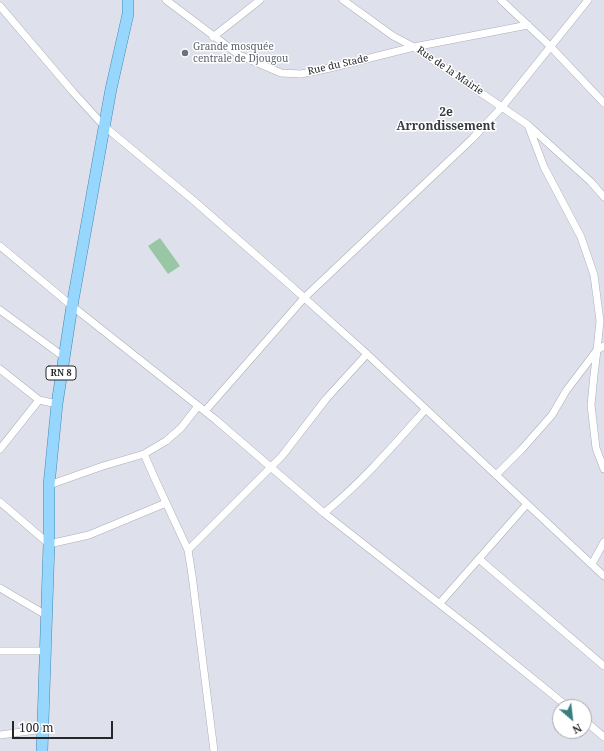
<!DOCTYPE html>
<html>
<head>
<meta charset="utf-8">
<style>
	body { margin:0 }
	#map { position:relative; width:604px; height:751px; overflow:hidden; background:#dee1eb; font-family:"Noto Serif",serif }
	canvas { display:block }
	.north { position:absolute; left:552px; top:699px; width:40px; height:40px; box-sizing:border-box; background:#fff; border:1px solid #a8a9aa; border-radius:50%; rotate:152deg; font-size:11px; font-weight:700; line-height:16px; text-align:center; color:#26272a }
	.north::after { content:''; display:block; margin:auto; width:14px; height:18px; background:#377f7e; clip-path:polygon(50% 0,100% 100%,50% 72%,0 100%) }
	.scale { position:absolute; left:12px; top:721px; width:101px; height:18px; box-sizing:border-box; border:2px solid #26272a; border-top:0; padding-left:5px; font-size:12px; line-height:14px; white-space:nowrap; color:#26272a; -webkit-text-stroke:3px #fff; paint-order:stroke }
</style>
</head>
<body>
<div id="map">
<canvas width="604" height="751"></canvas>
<div class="north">N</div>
<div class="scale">100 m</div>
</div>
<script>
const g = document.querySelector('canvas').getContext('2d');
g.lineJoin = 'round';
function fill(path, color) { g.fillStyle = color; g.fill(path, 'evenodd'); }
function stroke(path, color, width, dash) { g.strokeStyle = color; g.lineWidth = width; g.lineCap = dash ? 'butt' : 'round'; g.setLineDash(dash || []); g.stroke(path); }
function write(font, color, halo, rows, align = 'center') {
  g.font = font + ' "Noto Serif",serif'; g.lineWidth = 3; g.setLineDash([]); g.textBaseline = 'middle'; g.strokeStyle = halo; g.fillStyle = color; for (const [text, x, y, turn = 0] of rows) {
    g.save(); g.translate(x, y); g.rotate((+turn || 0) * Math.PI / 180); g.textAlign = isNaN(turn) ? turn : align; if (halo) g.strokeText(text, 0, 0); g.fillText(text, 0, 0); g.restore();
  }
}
const green = new Path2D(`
	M160,238L180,266L168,274L148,246Z`);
const street = new Path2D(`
	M166,0L239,55L281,73L301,74L330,68L414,47L528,25
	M343,0L393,36L414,47L528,125L591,182L604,197
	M501,0L550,46L604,103
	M0,6L73,92L104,126L193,200L290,285L367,354L604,576
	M213,37L260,0
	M0,246L72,306L216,420L324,513L474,631L568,707
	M0,310L64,357
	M604,346L597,350L594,375L591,405L596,448L604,469
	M0,369L39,400L57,404
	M205,411L304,298L472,139L502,107L588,0
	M0,449L39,400
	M144,454L155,479L188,550L192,575L214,751
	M496,475L522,449L552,415L566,391L597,350L600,321L594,275L581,237L544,167L528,125
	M49,485L103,466L144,454L166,441L181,428L198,406
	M0,502L49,544L89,535L166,503
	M324,513C362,482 393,446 425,410
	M188,550L282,456L326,399L367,354
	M479,559L604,666
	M592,564L604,542
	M0,588L46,615
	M440,603L527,504
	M0,651H45
	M584,720L604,737
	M0,735L43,729`);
const primary = new Path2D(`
	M42,751L49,544V485L57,404L72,306L111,89L128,14V0`);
const markers = [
	[185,53,4,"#6b7280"]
];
const shields = [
	[61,373,30]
];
const shieldNames = [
	["RN 8",61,373]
];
const worshipNames = [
	["Grande mosquée",193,47],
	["centrale de Djougou",193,59]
];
const streetNames = [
	["Rue du Stade",338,65,-13],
	["Rue de la Mairie",450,71,34]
];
const quarterNames = [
	["2e",446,113],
	["Arrondissement",446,127]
];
fill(green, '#99c7a5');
stroke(street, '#abaeb7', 8);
stroke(primary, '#4388b2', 12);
stroke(street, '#fff', 7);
stroke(primary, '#98d7fd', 11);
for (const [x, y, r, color] of markers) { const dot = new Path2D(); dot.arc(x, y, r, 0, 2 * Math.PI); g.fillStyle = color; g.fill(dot); stroke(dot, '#fff', 1.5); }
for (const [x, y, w] of shields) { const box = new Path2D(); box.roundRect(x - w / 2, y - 7, w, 14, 3); g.fillStyle = '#fff'; g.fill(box); stroke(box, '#26272a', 1); }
write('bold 9px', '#26272a', null, shieldNames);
write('10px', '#5b616d', '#fff', worshipNames, 'left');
write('10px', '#26272a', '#fff', streetNames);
write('bold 12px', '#383a42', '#fff', quarterNames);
</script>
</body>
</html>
